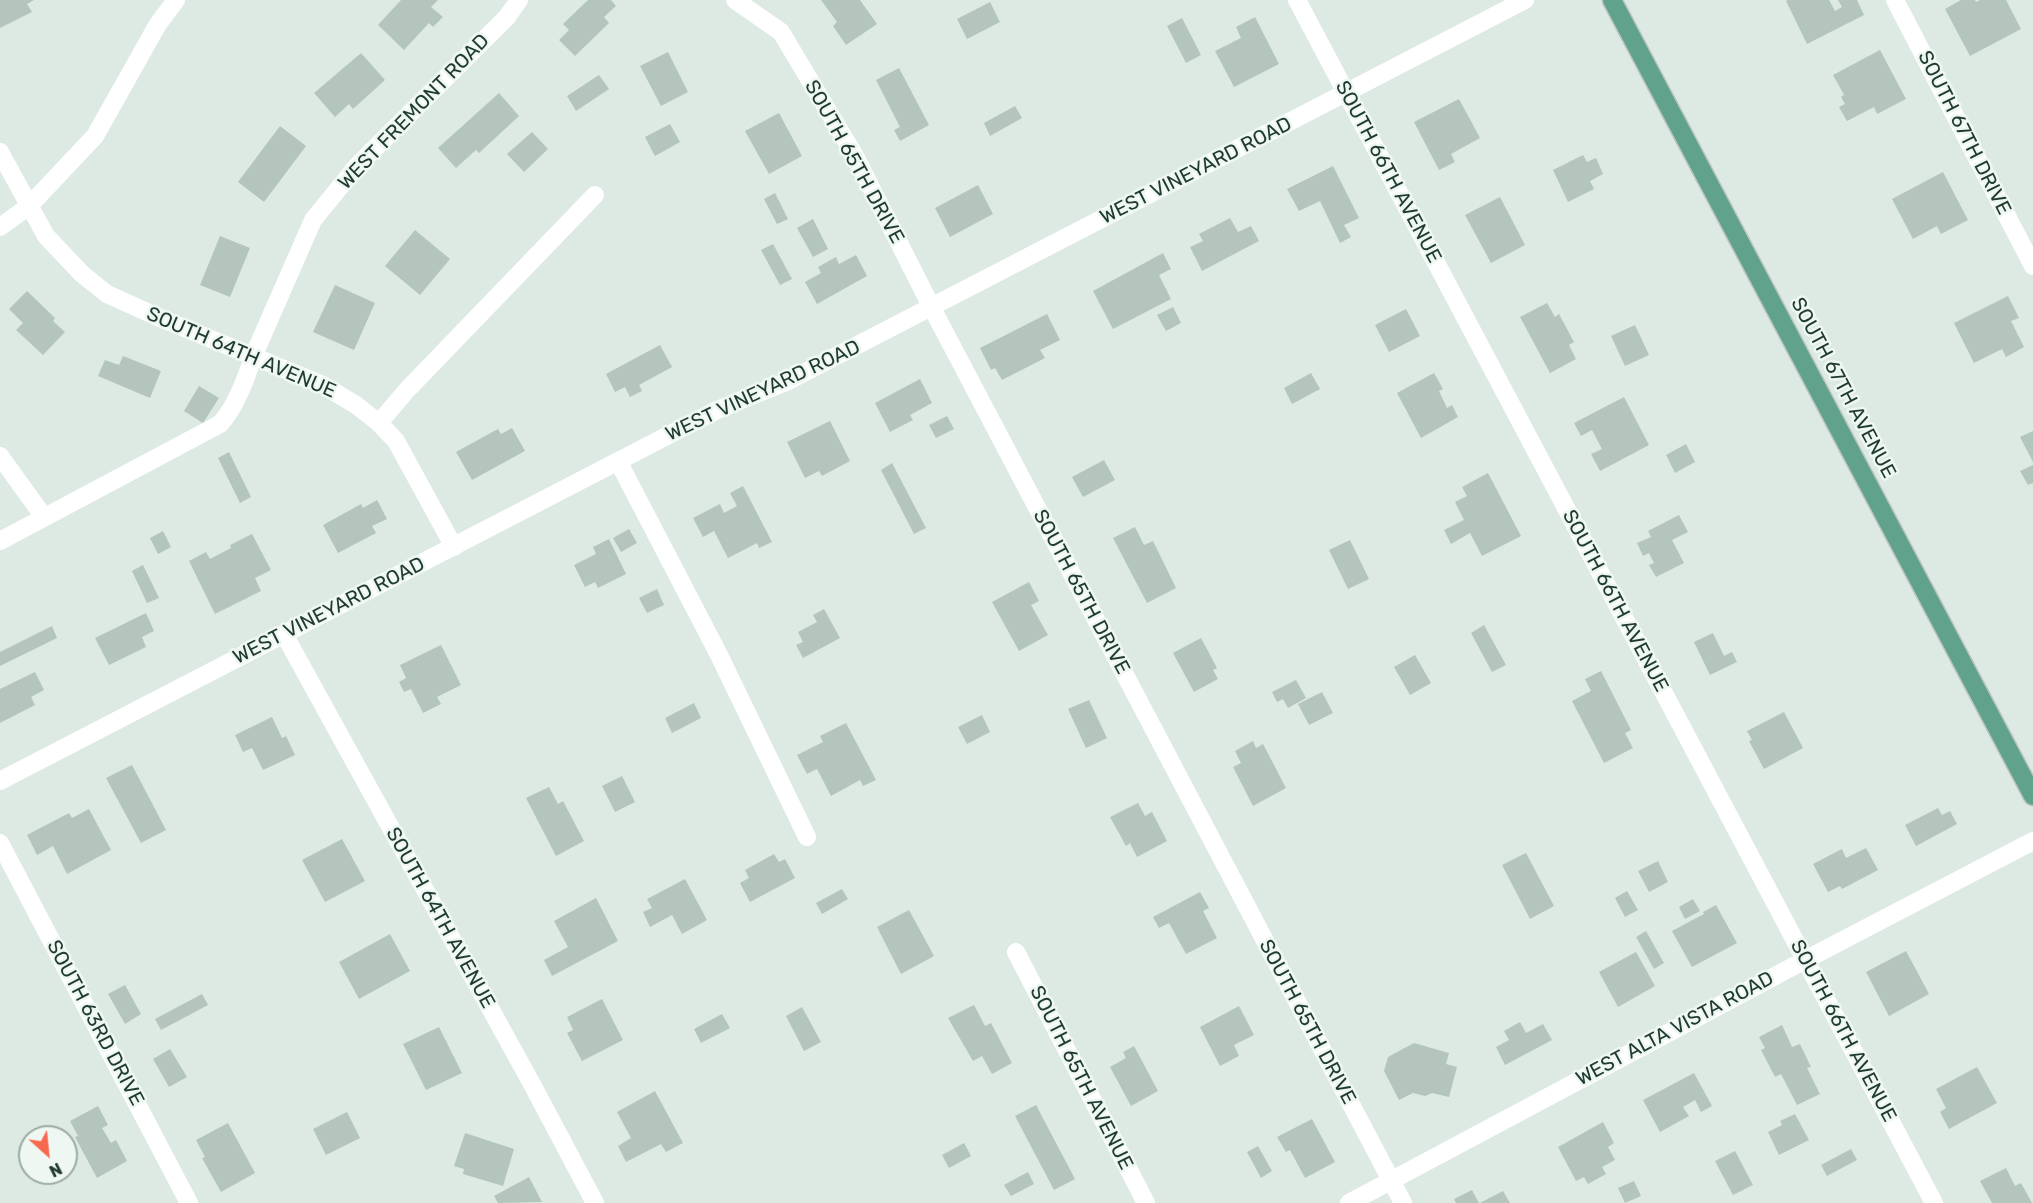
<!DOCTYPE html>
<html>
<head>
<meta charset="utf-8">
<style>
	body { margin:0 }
	#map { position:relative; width:2033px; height:1203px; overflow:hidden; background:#ddeae3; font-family:Rubik,sans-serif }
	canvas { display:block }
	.north { position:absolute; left:18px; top:1125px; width:60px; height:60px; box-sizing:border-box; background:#eef7f1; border:2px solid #9baba4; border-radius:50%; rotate:153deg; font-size:16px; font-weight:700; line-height:24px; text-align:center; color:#1f3a30 }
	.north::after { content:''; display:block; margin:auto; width:21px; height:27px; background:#f8684e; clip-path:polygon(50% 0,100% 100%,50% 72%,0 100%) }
</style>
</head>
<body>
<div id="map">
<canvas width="2033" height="1203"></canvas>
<div class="north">N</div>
</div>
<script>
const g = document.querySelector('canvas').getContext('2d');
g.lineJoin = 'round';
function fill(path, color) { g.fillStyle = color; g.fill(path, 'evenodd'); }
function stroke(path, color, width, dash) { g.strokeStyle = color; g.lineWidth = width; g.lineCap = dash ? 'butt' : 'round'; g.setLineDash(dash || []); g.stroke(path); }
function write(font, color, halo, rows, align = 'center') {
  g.font = font + ' Rubik,sans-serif'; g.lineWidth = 5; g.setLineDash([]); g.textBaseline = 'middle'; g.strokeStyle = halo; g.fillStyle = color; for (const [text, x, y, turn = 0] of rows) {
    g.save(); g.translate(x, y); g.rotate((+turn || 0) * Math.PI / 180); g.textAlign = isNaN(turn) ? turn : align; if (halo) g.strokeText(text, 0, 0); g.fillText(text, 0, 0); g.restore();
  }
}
const building = new Path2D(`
	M0,0H34L27,4L32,12L0,28Z
	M401,0H438L431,7L443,17L433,27L429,23L404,50L378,25Z
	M588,0H611L616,6L604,17L609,23L575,56L559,40L569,30L563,24Z
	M821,0H860L877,24L846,45L833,26L837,22Z
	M1788,0H1829L1835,11L1842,7L1838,0H1857L1864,15L1807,44L1786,1Z
	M1961,0H1975L1976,2L1980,0H2006L2021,29L1970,56L1945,9Z
	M990,2L1000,22L967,39L957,19Z
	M1255,17L1279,64L1234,87L1215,51L1241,38L1236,27Z
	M1182,18L1201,55L1186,63L1167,26Z
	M1880,50L1906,99L1877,114L1874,107L1847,121L1839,107L1845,104L1841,97L1844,95L1833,75Z
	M668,52L688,92L661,106L640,66Z
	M361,53L385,80L353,109L349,104L335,117L314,93Z
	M899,68L929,125L900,141L894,130L900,127L876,80Z
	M599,75L609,89L576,111L567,96Z
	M499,93L519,116L479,153L476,150L456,168L438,148Z
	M1459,99L1480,138L1451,154L1455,162L1439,170L1414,122Z
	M1015,106L1022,118L990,136L984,123Z
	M779,113L802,156L769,174L745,131Z
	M670,124L680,142L655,156L645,137Z
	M280,126L306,146L264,202L238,182Z
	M532,132L548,149L524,172L507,154Z
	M1583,155L1587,162L1596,158L1603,174L1590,181L1594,189L1568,202L1553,170Z
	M1333,166L1359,218L1344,225L1351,237L1340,243L1320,201L1299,211L1287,189Z
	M1943,172L1968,220L1941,234L1937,226L1913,239L1892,199Z
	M978,185L993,214L950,237L935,208Z
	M775,193L788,219L777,224L764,199Z
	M1500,197L1525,245L1491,263L1465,215Z
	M1230,218L1238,232L1251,226L1259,241L1202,271L1190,247L1203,241L1199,234Z
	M813,219L828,249L813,257L797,228Z
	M415,230L450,259L420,295L385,266Z
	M220,236L250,248L230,297L200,285Z
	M773,244L792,279L780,285L761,250Z
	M1163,253L1171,269L1159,275L1171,299L1113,329L1093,291Z
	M856,255L867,276L817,304L805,282L821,273L818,267L836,257L839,264Z
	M335,285L375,303L354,350L313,332Z
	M27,291L55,318L53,321L65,332L43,355L16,330L23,323L9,309Z
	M2008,296L2019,318L2011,321L2024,347L2006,357L2002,349L1974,363L1954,323Z
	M1547,303L1555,317L1559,314L1574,342L1569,345L1576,359L1550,373L1520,317Z
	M1173,307L1181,323L1166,331L1157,315Z
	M1406,309L1420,336L1389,352L1375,325Z
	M1047,314L1060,340L1040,350L1045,358L1002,380L995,368L991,370L980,348Z
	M1635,325L1649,355L1625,366L1611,336Z
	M660,345L672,367L639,385L642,391L630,397L625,387L615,392L606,374Z
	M123,356L161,371L150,398L98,376L105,360L119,365Z
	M1311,373L1320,389L1292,404L1284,388Z
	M1434,373L1443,389L1439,391L1447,408L1452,405L1458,417L1421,438L1397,393Z
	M920,379L932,403L910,415L913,420L890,432L875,403Z
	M199,386L219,398L203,423L184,411Z
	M1624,397L1649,445L1600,471L1591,454L1602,449L1592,430L1581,436L1574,423Z
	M947,416L954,429L936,438L929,425Z
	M830,421L850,461L822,476L819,471L805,478L787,442Z
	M512,428L525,451L472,480L456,452L498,429L501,434Z
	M2033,431V462L2020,437Z
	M1686,444L1695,462L1675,473L1666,455Z
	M229,452L251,497L240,503L218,458Z
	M1104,460L1115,480L1083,497L1072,477Z
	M892,463L926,528L914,534L881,470Z
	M2033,465V483L2028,485L2020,471Z
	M1488,473L1521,536L1482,556L1470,533L1451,544L1444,530L1464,520L1455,502L1467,496L1462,487Z
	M743,486L772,542L759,548L757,543L728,558L714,531L703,537L693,518L720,504L724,513L737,506L730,493Z
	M377,500L387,519L372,526L376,533L338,553L323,525L361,504L363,508Z
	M1679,515L1688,532L1672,540L1684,563L1656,577L1649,565L1654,563L1649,553L1643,556L1637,543L1651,537L1648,531Z
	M1135,527L1144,545L1153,541L1176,588L1147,603L1113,538Z
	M629,529L637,543L621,552L613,538Z
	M163,531L171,547L158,554L150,538Z
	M252,534L271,570L255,578L261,591L215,614L189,561L206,552L210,559L231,548L230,545Z
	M609,539L626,574L598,588L595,582L585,587L574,565L596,554L593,547Z
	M1350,540L1369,579L1348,589L1329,550Z
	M143,565L159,598L147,603L132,571Z
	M1029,582L1039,601L1031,605L1048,635L1019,651L992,602Z
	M657,589L664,605L647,613L639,598Z
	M824,609L840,638L803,658L796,645L803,642L798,632L817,622L813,615Z
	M146,613L154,631L142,637L146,647L109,665L95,638Z
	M1484,625L1506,665L1492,672L1471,633Z
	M52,626L57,638L0,666V652Z
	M1713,633L1724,656L1732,652L1737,662L1710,675L1694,642Z
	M1201,638L1217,668L1213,670L1218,679L1194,692L1173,653Z
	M441,645L461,685L437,697L441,704L423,713L411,689L404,692L399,682L406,678L400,665Z
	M1415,655L1431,683L1410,695L1394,667Z
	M1601,671L1631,730L1625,733L1633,748L1604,763L1572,701L1591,691L1585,679Z
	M35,672L44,690L31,697L35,705L0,723V689Z
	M1296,680L1306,698L1288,708L1283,699L1277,702L1272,692Z
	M1322,692L1333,713L1309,725L1298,704Z
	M1089,700L1107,738L1086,748L1068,709Z
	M694,703L701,718L672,733L665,718Z
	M1784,712L1803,748L1764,769L1749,741L1752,740L1747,731Z
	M982,715L990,732L967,744L958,727Z
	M272,717L282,738L286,736L295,755L263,770L252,748L243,752L235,735Z
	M846,723L876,780L863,786L860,780L831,796L817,769L807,774L797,755L823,742L820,736Z
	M1253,741L1256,748L1263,744L1286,788L1253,806L1233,767L1241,763L1235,751Z
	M132,765L166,830L141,843L106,778Z
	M622,776L635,802L615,812L602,786Z
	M549,787L558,804L563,801L584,841L556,856L526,798Z
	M1138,803L1145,816L1152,812L1167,841L1137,857L1130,843L1126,846L1110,817Z
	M1938,808L1942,815L1950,811L1957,824L1916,846L1905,825Z
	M89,809L111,850L67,874L53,846L37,855L27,835L69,813L72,818Z
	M342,839L365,881L325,902L302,860Z
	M1866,848L1878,870L1842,889L1840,886L1828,892L1813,864L1842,849L1846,858Z
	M1526,853L1554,906L1530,919L1502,865Z
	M774,854L779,862L785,859L795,878L750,902L740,883L749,878L745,870Z
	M1658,861L1668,882L1649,892L1638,871Z
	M685,879L707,920L682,934L672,915L650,927L643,912L652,908L647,899Z
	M842,889L848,899L822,914L816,903Z
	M1627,891L1638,910L1625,917L1615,898Z
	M1200,892L1209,908L1203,911L1217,938L1186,954L1169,923L1159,928L1153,917Z
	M596,898L618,941L552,976L544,960L568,947L554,921Z
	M1693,899L1700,911L1685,919L1679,907Z
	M1716,905L1737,943L1692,967L1672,931L1704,914L1703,912Z
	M909,910L934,956L901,974L877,927Z
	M1646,931L1664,963L1654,969L1636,937Z
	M390,934L410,971L359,999L339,962Z
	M1906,951L1929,994L1889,1016L1866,972Z
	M1636,952L1655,986L1618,1007L1599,972Z
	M125,985L141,1014L125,1024L108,994Z
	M202,994L208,1005L161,1030L155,1019Z
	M602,999L623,1040L582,1061L567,1033L573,1030L567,1017Z
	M974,1005L985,1026L991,1023L1012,1063L992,1074L982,1056L973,1061L948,1018Z
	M1239,1006L1254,1035L1234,1045L1239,1056L1220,1066L1200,1027Z
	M802,1007L821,1042L804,1051L786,1016Z
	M722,1014L730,1028L701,1043L694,1029Z
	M1520,1022L1526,1033L1543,1024L1552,1040L1505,1065L1496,1047L1509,1040L1504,1031Z
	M1782,1025L1792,1047L1800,1044L1811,1067L1807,1068L1820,1094L1797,1105L1781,1074L1775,1077L1761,1050L1765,1048L1759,1037Z
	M439,1027L462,1073L426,1090L403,1044Z
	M1414,1043L1449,1053L1446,1064L1457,1067L1449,1097L1432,1093L1425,1096L1413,1093L1399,1100L1384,1071L1388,1057Z
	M1134,1046L1158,1091L1131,1106L1110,1067L1126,1058L1123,1052Z
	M170,1049L187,1077L169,1087L153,1059Z
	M1977,1067L1997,1103L1949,1129L1940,1112L1946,1108L1936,1089Z
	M1694,1073L1712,1106L1701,1112L1695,1100L1683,1107L1689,1116L1660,1132L1643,1100Z
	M655,1091L683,1143L666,1152L661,1144L626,1162L618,1146L631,1138L617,1112Z
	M1036,1105L1075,1179L1054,1190L1015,1116Z
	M98,1106L108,1125L102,1128L111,1143L116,1140L127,1161L97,1178L75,1137L78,1136L70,1121Z
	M347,1112L360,1138L326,1155L313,1129Z
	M1795,1114L1809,1140L1779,1155L1768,1132L1782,1125L1780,1121Z
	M1312,1119L1335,1162L1305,1178L1290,1150L1286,1152L1277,1137Z
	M1603,1122L1614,1143L1608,1147L1615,1160L1602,1167L1606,1174L1588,1184L1584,1177L1576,1181L1558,1147Z
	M228,1123L255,1173L221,1192L202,1158L205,1157L196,1140Z
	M465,1133L514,1149L503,1186L463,1174L464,1169L454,1166Z
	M964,1143L971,1156L949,1168L942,1155Z
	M1258,1146L1272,1171L1261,1178L1247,1152Z
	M1851,1149L1857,1160L1827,1176L1821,1165Z
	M1735,1151L1753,1185L1733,1195L1715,1161Z
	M2006,1168L2015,1186L2021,1183L2032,1203H1992L1980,1181Z
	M1028,1172L1034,1184L1011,1196L1004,1185Z
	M529,1177L542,1202L498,1203L494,1196Z
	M1634,1181L1641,1196L1625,1203L1618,1188Z
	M1472,1190L1479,1203H1456L1454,1199Z
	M1503,1191L1510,1203H1480Z`);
const minor = new Path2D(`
	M735,0L781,32L855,156L932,308L1403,1203
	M1297,0L1934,1203
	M1895,0L2033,266
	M0,152L46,236L82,274L107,294L160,318L323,385L356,405L379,423L396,441L454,547
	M0,227L29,206L95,136L158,24L176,0
	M379,423L406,391L595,195
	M0,456L44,517
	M618,461L718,653L807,837
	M0,541L220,424C236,407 246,379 253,357L313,220L357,166L507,17L519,0
	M284,634L533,1086L595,1203
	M0,781L717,410L786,382L1525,0
	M0,843L189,1203
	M1016,952L1146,1203
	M1349,1203L1805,960L2033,841`);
const major = new Path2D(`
	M1612,0L2033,796`);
const streetNames = [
	["WEST FREMONT ROAD",414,112,-46],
	["SOUTH 67TH DRIVE",1964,133,63],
	["SOUTH 65TH DRIVE",854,162,61],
	["WEST VINEYARD ROAD",1196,171,-27],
	["SOUTH 66TH AVENUE",1388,172,62],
	["SOUTH 64TH AVENUE",241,353,23],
	["SOUTH 67TH AVENUE",1843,388,62],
	["WEST VINEYARD ROAD",763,391,-25],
	["SOUTH 65TH DRIVE",1081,592,62],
	["SOUTH 66TH AVENUE",1615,601,62],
	["WEST VINEYARD ROAD",329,611,-27],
	["SOUTH 64TH AVENUE",440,918,61],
	["SOUTH 65TH DRIVE",1307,1022,62],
	["SOUTH 63RD DRIVE",95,1023,62],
	["WEST ALTA VISTA ROAD",1675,1029,-28],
	["SOUTH 66TH AVENUE",1843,1031,62],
	["SOUTH 65TH AVENUE",1081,1078,63]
];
fill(building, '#b3c5bc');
stroke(major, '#bcc4c1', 21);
stroke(minor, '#fff', 18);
stroke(major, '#60a28b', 18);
write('20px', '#1f3a30', '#eef7f1', streetNames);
</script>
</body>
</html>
